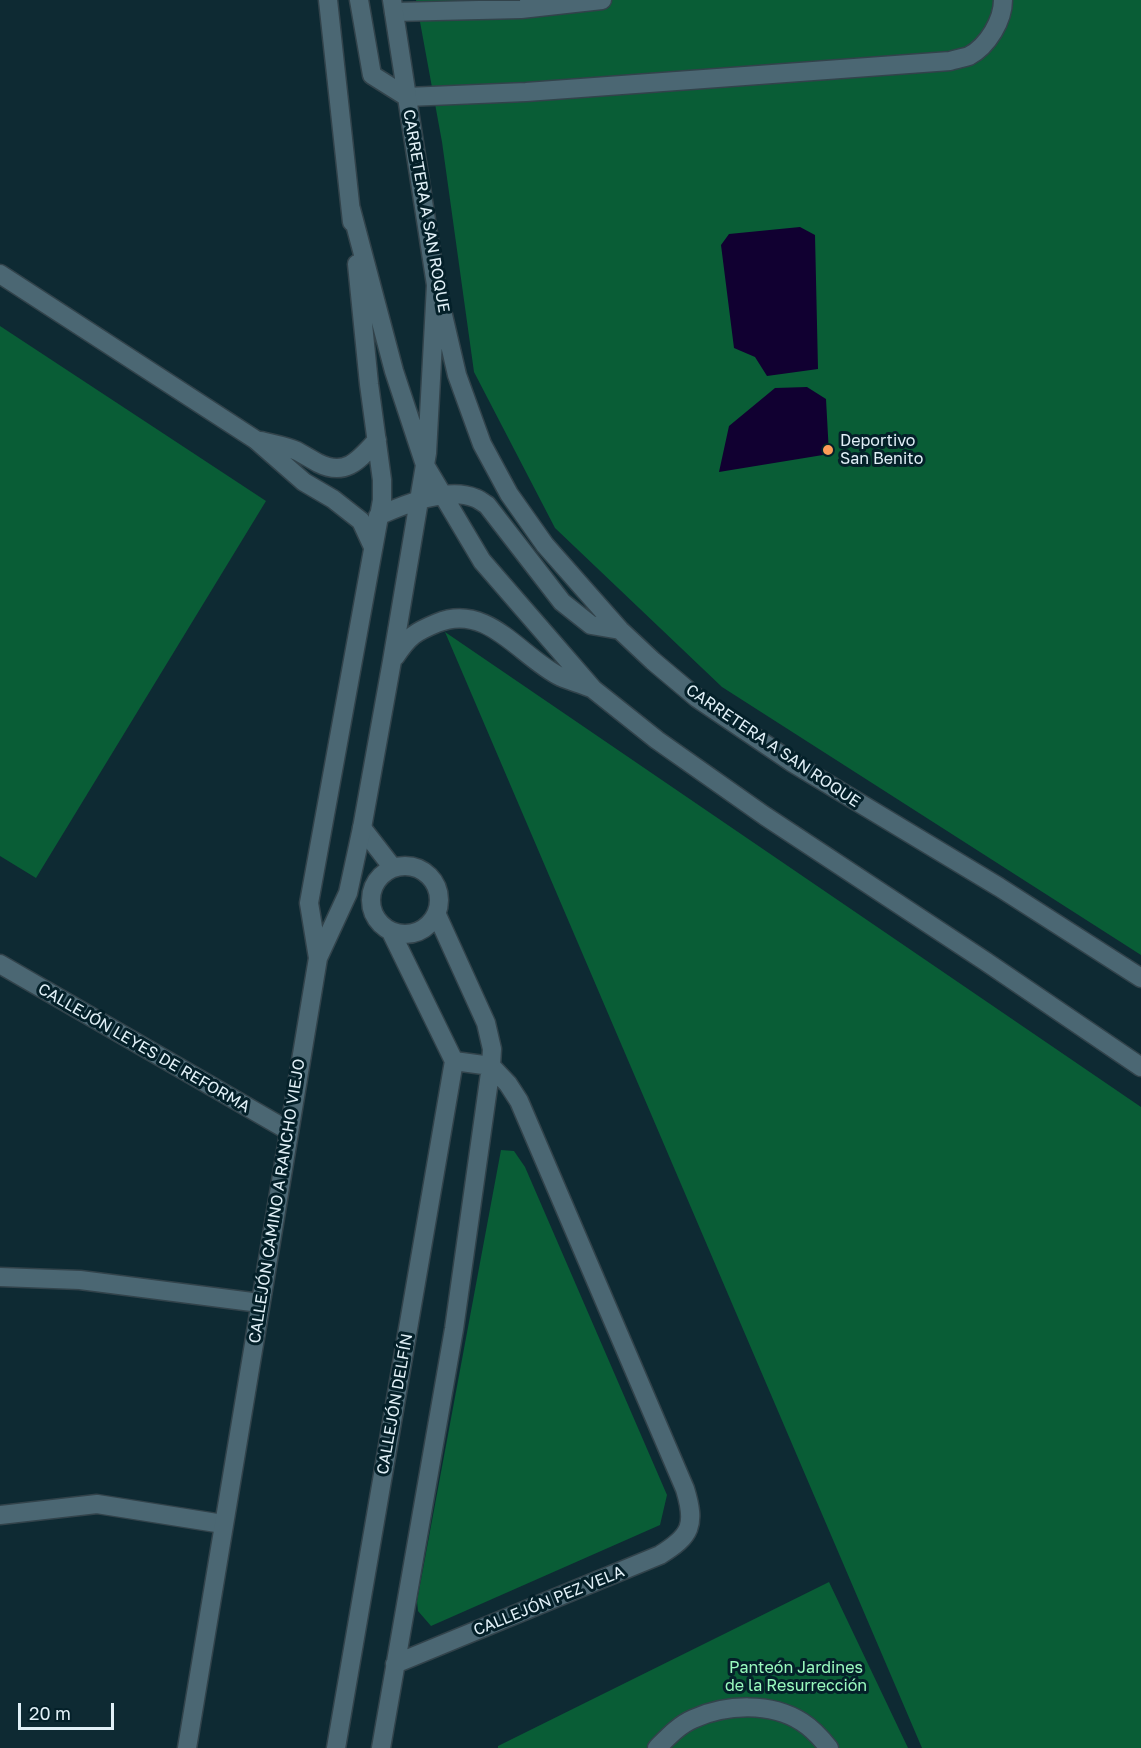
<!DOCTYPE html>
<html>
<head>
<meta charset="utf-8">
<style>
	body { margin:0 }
	#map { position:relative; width:1141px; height:1748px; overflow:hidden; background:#0e2a33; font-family:"Golos Text",sans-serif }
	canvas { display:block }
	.scale { position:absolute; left:18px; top:1703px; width:96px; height:27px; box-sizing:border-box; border:3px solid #e1f0f7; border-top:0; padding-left:8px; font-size:18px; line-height:21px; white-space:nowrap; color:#e1f0f7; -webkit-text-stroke:4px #042029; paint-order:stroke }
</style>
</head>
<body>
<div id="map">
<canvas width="1141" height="1748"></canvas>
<div class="scale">20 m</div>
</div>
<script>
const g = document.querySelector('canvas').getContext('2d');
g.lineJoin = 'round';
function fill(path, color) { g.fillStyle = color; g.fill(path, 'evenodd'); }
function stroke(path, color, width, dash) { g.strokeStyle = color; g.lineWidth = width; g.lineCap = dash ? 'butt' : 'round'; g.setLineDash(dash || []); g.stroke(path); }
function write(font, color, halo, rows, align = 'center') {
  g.font = font + ' "Golos Text",sans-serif'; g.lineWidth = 6; g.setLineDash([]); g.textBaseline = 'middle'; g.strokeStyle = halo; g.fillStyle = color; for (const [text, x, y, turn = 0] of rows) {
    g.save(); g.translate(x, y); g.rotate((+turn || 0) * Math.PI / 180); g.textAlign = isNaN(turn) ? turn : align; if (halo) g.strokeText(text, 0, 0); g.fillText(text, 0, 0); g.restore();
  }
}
const green = new Path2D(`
	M416,0H1141V955L722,687L555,528L474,372L442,142Z
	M0,326L266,501L36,878L0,856Z
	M445,632L1141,1107V1748H922Z
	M501,1150L514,1151L525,1167L667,1495L660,1525L431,1626L418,1611L417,1601Z
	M829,1582L908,1748H498V1746Z`);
const water = new Path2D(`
	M800,227L815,235L818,369L767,376L755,357L734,348L721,245L729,234Z
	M807,387L826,399L829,454L719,472L729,426L775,388Z`);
const lane = new Path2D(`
	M394,12L521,9L602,0
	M407,97L526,92L950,61C956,59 963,58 969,56C988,46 1003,20 1003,0
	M0,1277L80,1280L260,1303
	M0,1515L97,1504L223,1524
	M657,1748C668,1737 679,1725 693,1719C726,1704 771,1702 802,1722C813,1729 821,1738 829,1748`);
const street = new Path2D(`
	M362,828L393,868
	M371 900a34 34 0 1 1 68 0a34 34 0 1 1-68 0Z
	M391,932L454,1061
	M0,964L289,1131
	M395,1664L660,1555C691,1536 696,1525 685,1489L519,1101L508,1084L491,1066L454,1061
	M336,1748L454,1061
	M381,1748L454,1329L491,1066L492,1049L486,1023L437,915`);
const secondary = new Path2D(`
	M328,0L352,222
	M359,0L372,75L407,97
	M392,0L436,285L457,375L482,444L509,494L545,545L620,630L653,661L697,698L793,763L999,887L1141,978
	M351,209L394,371L425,465L482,561L593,689L657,740L765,816L985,961L1141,1067
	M0,274L256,440L304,482L333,499L361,521L373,547
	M261,441C273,444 286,446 297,451C304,455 311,459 318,463C346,477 359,460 377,440
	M378,516C403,505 448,486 475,498C479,499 483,503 487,505L562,602L591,625L620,630
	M395,657C409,636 415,632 437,623C488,602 520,657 561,677C571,681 581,684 591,688
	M318,958L309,903L382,500V480L369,384L357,264
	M187,1748L318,958L348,893L362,828L392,661L427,453L436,285`);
const markers = [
	[828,450,6,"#fe9c58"]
];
const streetNames = [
	["CARRETERA A SAN ROQUE",426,211,80],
	["CARRETERA A SAN ROQUE",773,746,34],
	["CALLEJÓN LEYES DE REFORMA",144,1048,30],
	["CALLEJÓN CAMINO A RANCHO VIEJO",277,1201,-81],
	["CALLEJÓN DELFÍN",395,1404,-80],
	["CALLEJÓN PEZ VELA",549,1601,-22]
];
const poiNames = [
	["Deportivo",840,441],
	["San Benito",840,459]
];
const parkNames = [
	["Panteón Jardines",796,1668],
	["de la Resurrección",796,1686]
];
fill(green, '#095d36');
fill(water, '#110031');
stroke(lane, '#32434b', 21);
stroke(street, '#32434b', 21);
stroke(secondary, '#32434b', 21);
stroke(lane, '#4b6773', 18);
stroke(street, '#4b6773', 18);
stroke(secondary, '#4b6773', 18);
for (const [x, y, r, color] of markers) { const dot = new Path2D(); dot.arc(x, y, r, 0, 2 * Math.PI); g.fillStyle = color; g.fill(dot); stroke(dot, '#042029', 2); }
write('16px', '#e1f0f7', '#042029', streetNames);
write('16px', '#e1f0f7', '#042029', poiNames, 'left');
write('16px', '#9afbbf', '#042029', parkNames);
</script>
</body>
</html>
